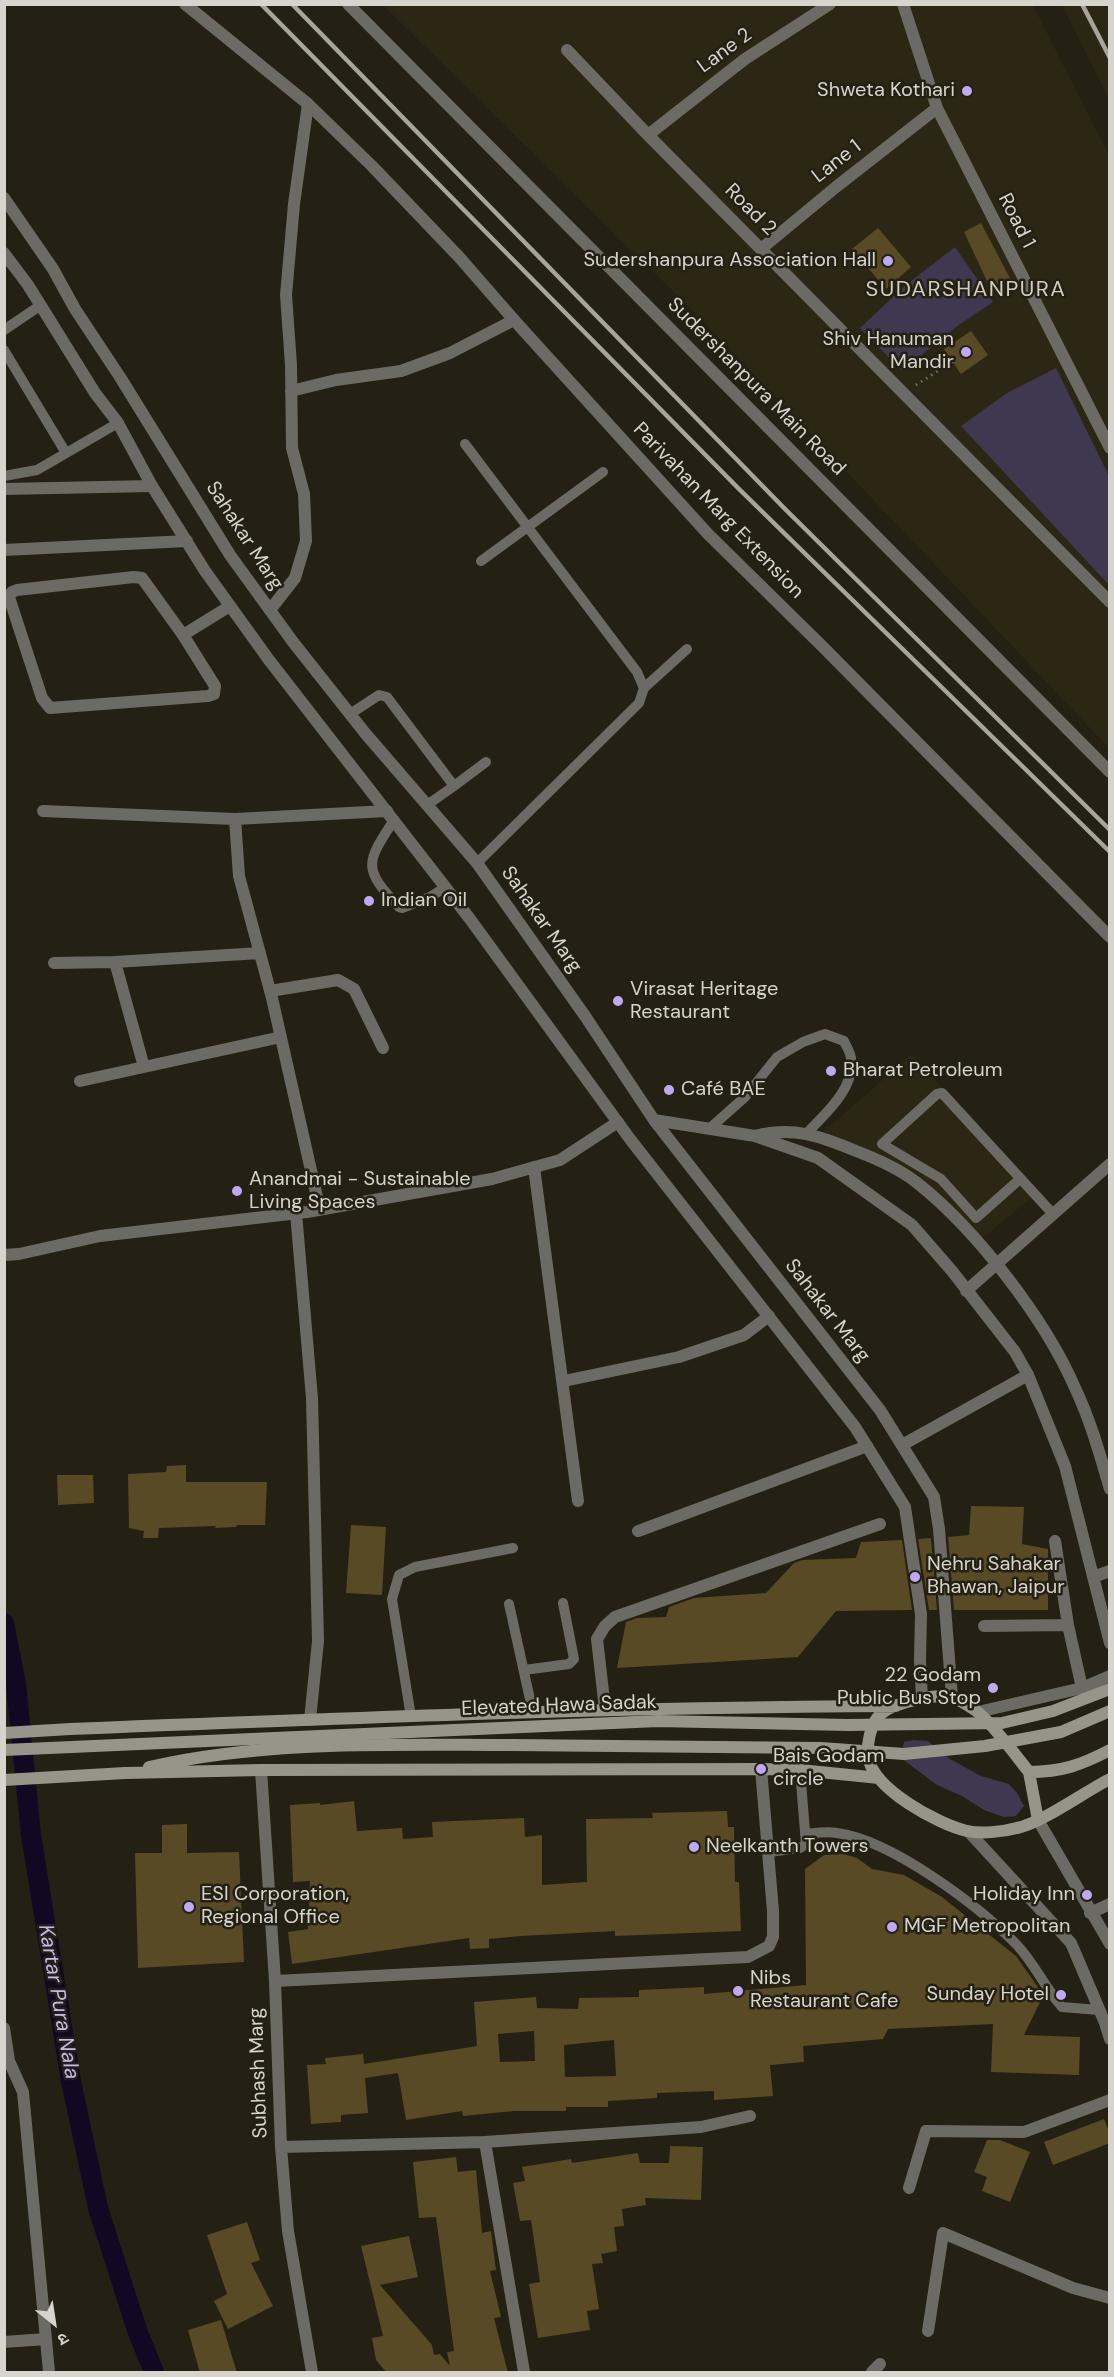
<!DOCTYPE html>
<html>
<head>
<meta charset="utf-8">
<style>
	body { margin:0 }
	#map { position:relative; width:1114px; height:2377px; overflow:hidden; background:#242014; font-family:"DM Sans","Noto Sans Devanagari",sans-serif }
	canvas { display:block }
	.frame { position:absolute; inset:0; border:6px solid #d6d4cc; pointer-events:none }
	.north { position:absolute; left:24px; top:2293px; width:60px; height:60px; -webkit-text-stroke:4px #242014; paint-order:stroke; rotate:150deg; font-size:16px; font-weight:700; line-height:24px; text-align:center; color:#d6d4cc }
	.north::after { content:''; display:block; margin:auto; width:21px; height:27px; background:#d6d4cc; clip-path:polygon(50% 0,100% 100%,50% 72%,0 100%) }
</style>
</head>
<body>
<div id="map">
<canvas width="1114" height="2377"></canvas>
<div class="frame"></div>
<div class="north">उ</div>
</div>
<script>
const g = document.querySelector('canvas').getContext('2d');
g.lineJoin = 'round';
function fill(path, color) { g.fillStyle = color; g.fill(path, 'evenodd'); }
function stroke(path, color, width, dash) { g.strokeStyle = color; g.lineWidth = width; g.lineCap = dash ? 'butt' : 'round'; g.setLineDash(dash || []); g.stroke(path); }
function write(font, color, halo, rows, align = 'center') {
  g.font = font + ' "DM Sans",sans-serif'; g.lineWidth = 5; g.setLineDash([]); g.textBaseline = 'middle'; g.strokeStyle = halo; g.fillStyle = color; for (const [text, x, y, turn = 0] of rows) {
    g.save(); g.translate(x, y); g.rotate((+turn || 0) * Math.PI / 180); g.textAlign = isNaN(turn) ? turn : align; if (halo) g.strokeText(text, 0, 0); g.fillText(text, 0, 0); g.restore();
  }
}
const built = new Path2D(`
	M383,5H1033L1109,156V748L709,327Z
	M1062,5H1109V99Z
	M912,1054L1037,1193L982,1239L919,1175L862,1147L823,1132Z`);
const green = new Path2D(`
	M955,247L993,302L956,327L902,371L860,328L906,285Z
	M1056,368L1109,476V585L961,426L1007,393Z
	M913,1740L928,1741L950,1759L981,1776L1009,1784L1017,1793L1024,1806L1016,1816L1004,1817L984,1810L962,1796L937,1785L901,1758L904,1742Z`);
const canal = new Path2D(`
	M4,1623L16,1684L31,1835L71,2081L98,2208L137,2330L154,2372`);
const building = new Path2D(`
	M981,223L1012,282L999,289L993,278L987,281L964,232Z
	M878,228L911,267L886,289L852,249Z
	M971,331L988,355L961,374L944,349Z
	M186,1465V1482H267L265,1525H237L236,1527L215,1528L216,1526L159,1528L158,1538H143L144,1531L129,1528L128,1474L166,1472L167,1466Z
	M57,1475H93L94,1503L58,1505Z
	M971,1506L1024,1507L1022,1544L1048,1549V1610H954L948,1537L969,1535Z
	M351,1525L386,1527L382,1595L346,1593Z
	M931,1538L937,1610H929L918,1539Z
	M902,1540L912,1610L836,1611L798,1657L617,1668L626,1622L637,1618L666,1617L669,1607L694,1598L766,1593L794,1563L802,1560L856,1558L861,1542Z
	M354,1801L357,1831L402,1828L403,1839L433,1837L432,1822L524,1818L525,1837L542,1835V1885L587,1882L586,1819L653,1818L652,1813L727,1811L728,1827H734L735,1882H739L741,1931L615,1936V1931L521,1936L489,1939V1948L470,1949L469,1938L292,1964L288,1932L308,1929L310,1881L293,1882L290,1805L320,1803V1805Z
	M187,1824V1853L239,1852L244,1962L138,1968L135,1853H162V1825Z
	M844,1854L857,1858L872,1869L904,1875L942,1897L1016,1956L1040,1990V2002L1024,2035L1080,2037L1079,2075L991,2072L993,2024L888,2029L883,2039L803,2046L804,2062L770,2065L773,2096L714,2100V2091L657,2093V2098L608,2101V2107H566V2111H514L463,2116L462,2111L406,2120L398,2073L365,2078L368,2113L341,2115V2122L311,2124L307,2065L326,2064L325,2058L363,2054L364,2064L477,2046L474,2002L536,1997L537,2008L578,2009L579,1998L639,1997V1990L704,1987V1994L806,1985L805,1869L824,1855ZM534,2031L535,2061L500,2062L498,2034ZM614,2040L616,2076L565,2077L564,2045Z
	M1104,2119L1110,2134V2143L1053,2165L1044,2142Z
	M987,2140H1000L1030,2152L1010,2202L982,2191L987,2177L974,2172Z
	M670,2146L703,2147L701,2200L645,2198L646,2205L622,2209L624,2226L614,2227L617,2251L601,2254L603,2263L592,2264L599,2309L587,2311L590,2330L538,2338L529,2284L540,2282L531,2220L520,2221L513,2183L525,2181L522,2167L571,2159L572,2163L638,2153L640,2163H669Z
	M456,2157L458,2172L476,2170L482,2233L491,2231L496,2270L490,2271L501,2317L494,2318L508,2373H387L376,2360L372,2338L383,2336L361,2246L409,2236L418,2277L380,2285L432,2345L434,2355L440,2354L450,2366L447,2352L454,2351L436,2217L419,2218L413,2162Z
	M247,2222L260,2260L251,2263L273,2306L228,2329L214,2301L227,2294L207,2235Z
	M221,2320L237,2373H200L188,2330Z`);
const path = new Path2D(`
	M916,385L953,361`);
const service = new Path2D(`
	M4,330L41,305
	M4,350L66,453
	M465,444L637,672L644,688L639,703L477,863
	M4,476L37,470L118,423
	M481,561L603,472
	M644,688L687,649
	M350,714L379,695L387,697L454,786L427,805
	M454,786L486,762
	M394,820C366,863 362,868 399,907L402,908L430,897L446,887
	M709,1129L745,1097L777,1057L803,1042L825,1034L844,1041C846,1046 851,1053 851,1059C855,1088 826,1113 808,1132
	M1020,1179L976,1218L941,1179L882,1144L937,1094L942,1093L1053,1214
	M509,1604L533,1713
	M524,1670L569,1664L574,1659L563,1603
	M411,1717L392,1599L399,1575L415,1567L513,1548
	M805,1834C815,1833 827,1831 837,1833C891,1840 978,1905 1017,1945C1035,1964 1045,1988 1062,2007L1099,2010
	M769,1852L800,1848L806,1844L800,1770`);
const minor = new Path2D(`
	M903,4L937,108L1110,448
	M567,50L648,135L1110,602
	M648,135L745,59L830,4
	M761,249L836,187L937,108
	M291,391L336,380L401,371L450,353L514,320
	M4,489L152,486
	M4,550L187,541
	M270,610L295,578L306,541L304,494L292,448L291,365L286,295L294,204L308,104
	M183,635L142,578L134,577L17,590L12,592L9,597L42,698L50,708L208,696L214,694L215,686L183,635L230,606
	M43,811L235,819
	M260,953L115,962L144,1067L281,1037
	M54,963L115,962
	M270,991L338,980L354,989L383,1048
	M80,1081L144,1067
	M534,1167L578,1501
	M320,1210L272,998L239,876L235,819L387,811
	M296,1213L312,1398L318,1641L310,1720
	M4,1255L19,1254L100,1236L307,1212L492,1179L560,1160L618,1122
	M564,1381L679,1357L744,1335L769,1316
	M902,1445L1028,1375
	M638,1531L867,1446
	M1055,1541L1068,1625L1082,1688
	M984,1626L1068,1625
	M605,1709L597,1639L605,1626L615,1617L880,1524
	M261,1770L275,1981L281,2147L288,2231L312,2372
	M1090,1913L1110,1904
	M275,1981L748,1957L769,1946L773,1937V1911L761,1769
	M4,2028L9,2061
	M4,2061H9L23,2092L49,2372
	M485,2142L524,2372
	M281,2147L485,2142L701,2127L750,2116
	M909,2188L926,2131L1024,2132L1110,2100
	M928,2331L943,2233L1073,2288L1110,2298
	M4,2342L46,2339
	M872,2372L880,2364`);
const tertiary = new Path2D(`
	M185,4L308,104L372,166L460,258L514,320L708,534L823,647L1110,937
	M348,4L1110,772
	M4,198L53,269L75,309L120,377L230,555L293,642L365,733L477,863L585,1016L654,1120L880,1410L934,1497L939,1529L952,1697
	M4,253L28,285L95,393L118,423L152,486L205,571L269,660L470,919L630,1139L855,1427L905,1507L921,1614L920,1660L922,1699
	M654,1120L755,1136L818,1158L912,1225L952,1271L1015,1352L1028,1375L1065,1466L1110,1643
	M755,1136C793,1126 820,1136 856,1151C877,1159 898,1168 916,1182C976,1229 1046,1320 1076,1390C1091,1422 1100,1455 1110,1489
	M966,1291L1110,1164
	M1093,1577L1110,1571
	M978,1712L1082,1688L1110,1676
	M1038,1820L1110,1944
	M968,1831L1071,1943L1105,2023L1110,2039`);
const secondary = new Path2D(`
	M4,1733L70,1729C345,1718 620,1707 896,1706
	M1110,1750C1081,1765 1062,1772 1029,1772C1017,1757 989,1719 975,1710C969,1706 958,1699 951,1697C933,1694 889,1703 878,1717C870,1727 867,1744 868,1756C872,1789 938,1824 967,1831C981,1834 1002,1832 1017,1828C1042,1823 1084,1792 1110,1779
	M149,1767C267,1740 392,1745 512,1745
	M1029,1772L1038,1820
	M4,1780L125,1773L261,1770L761,1769L800,1770L879,1778`);
const rail = new Path2D(`
	M261,4L738,488L1110,852
	M292,4L785,509L1110,830
	M1082,4L1110,58`);
const secondaryBridge = new Path2D(`
	M512,1745L821,1748L904,1754L985,1746L1061,1732L1110,1711
	M4,1750L658,1721L848,1725L1002,1723L1053,1711L1110,1689`);
const markers = [
	[967,91,6,"#c1a8f3"],
	[888,261,6,"#c1a8f3"],
	[966,352,6,"#c1a8f3"],
	[369,901,6,"#c1a8f3"],
	[618,1001,6,"#c1a8f3"],
	[831,1071,6,"#c1a8f3"],
	[669,1090,6,"#c1a8f3"],
	[237,1191,6,"#c1a8f3"],
	[915,1577,6,"#c1a8f3"],
	[993,1688,6,"#c1a8f3"],
	[761,1769,6,"#c1a8f3"],
	[694,1847,6,"#c1a8f3"],
	[1087,1895,6,"#c1a8f3"],
	[189,1907,6,"#c1a8f3"],
	[892,1927,6,"#c1a8f3"],
	[738,1991,6,"#c1a8f3"],
	[1061,1995,6,"#c1a8f3"]
];
const streetNames = [
	["Lane 2",725,51,-36],
	["Lane 1",837,162,-38],
	["Road 2",750,210,45],
	["Road 1",1016,221,63],
	["Sudershanpura Main Road",756,387,45],
	["Parivahan Marg Extension",718,511,46],
	["Sahakar Marg",244,536,57],
	["Sahakar Marg",541,920,55],
	["Sahakar Marg",827,1311,52],
	["Elevated Hawa Sadak",559,1706,-2],
	["Subhash Marg",259,2073,-92]
];
const poiNames = [
	["Shweta Kothari",955,91,"right"],
	["Sudershanpura Association Hall",876,261,"right"],
	["Shiv Hanuman",954,340,"right"],
	["Mandir",954,363,"right"],
	["Indian Oil",381,901],
	["Virasat Heritage",630,990],
	["Restaurant",630,1013],
	["Bharat Petroleum",843,1071],
	["Café BAE",681,1090],
	["Anandmai - Sustainable",249,1180],
	["Living Spaces",249,1203],
	["Nehru Sahakar",927,1565],
	["Bhawan, Jaipur",927,1588],
	["22 Godam",981,1676,"right"],
	["Public Bus Stop",981,1699,"right"],
	["Bais Godam",773,1757],
	["circle",773,1780],
	["Neelkanth Towers",706,1847],
	["ESI Corporation,",201,1895],
	["Regional Office",201,1918],
	["Holiday Inn",1075,1895,"right"],
	["MGF Metropolitan",904,1927],
	["Nibs",750,1979],
	["Restaurant Cafe",750,2002],
	["Sunday Hotel",1049,1995,"right"]
];
const waterNames = [
	["Kartar Pura Nala",58,2002,80]
];
const quarterNames = [
	["SUDARSHANPURA",966,290]
];
fill(built, '#2c2614');
fill(green, '#403751');
stroke(canal, '#130824', 20);
fill(building, '#574a25');
stroke(path, '#706d63', 3, [1.5, 4.5]);
stroke(service, '#6c6a64', 10);
stroke(minor, '#6c6a64', 12);
stroke(tertiary, '#6c6a64', 12);
stroke(secondary, '#97948a', 12);
stroke(rail, '#a7a49b', 4.5);
stroke(secondaryBridge, '#97948a', 12);
for (const [x, y, r, color] of markers) { const dot = new Path2D(); dot.arc(x, y, r, 0, 2 * Math.PI); g.fillStyle = color; g.fill(dot); stroke(dot, '#242014', 2); }
write('20px', '#d6d4cc', '#242014', streetNames);
write('20px', '#d6d4cc', '#242014', poiNames, 'left');
write('italic 21px', '#c9b6f2', '#242014', waterNames);
g.letterSpacing = '1.5px';
write('22px', '#d2cdbe', '#242014', quarterNames);
g.letterSpacing = '0px';
</script>
</body>
</html>
